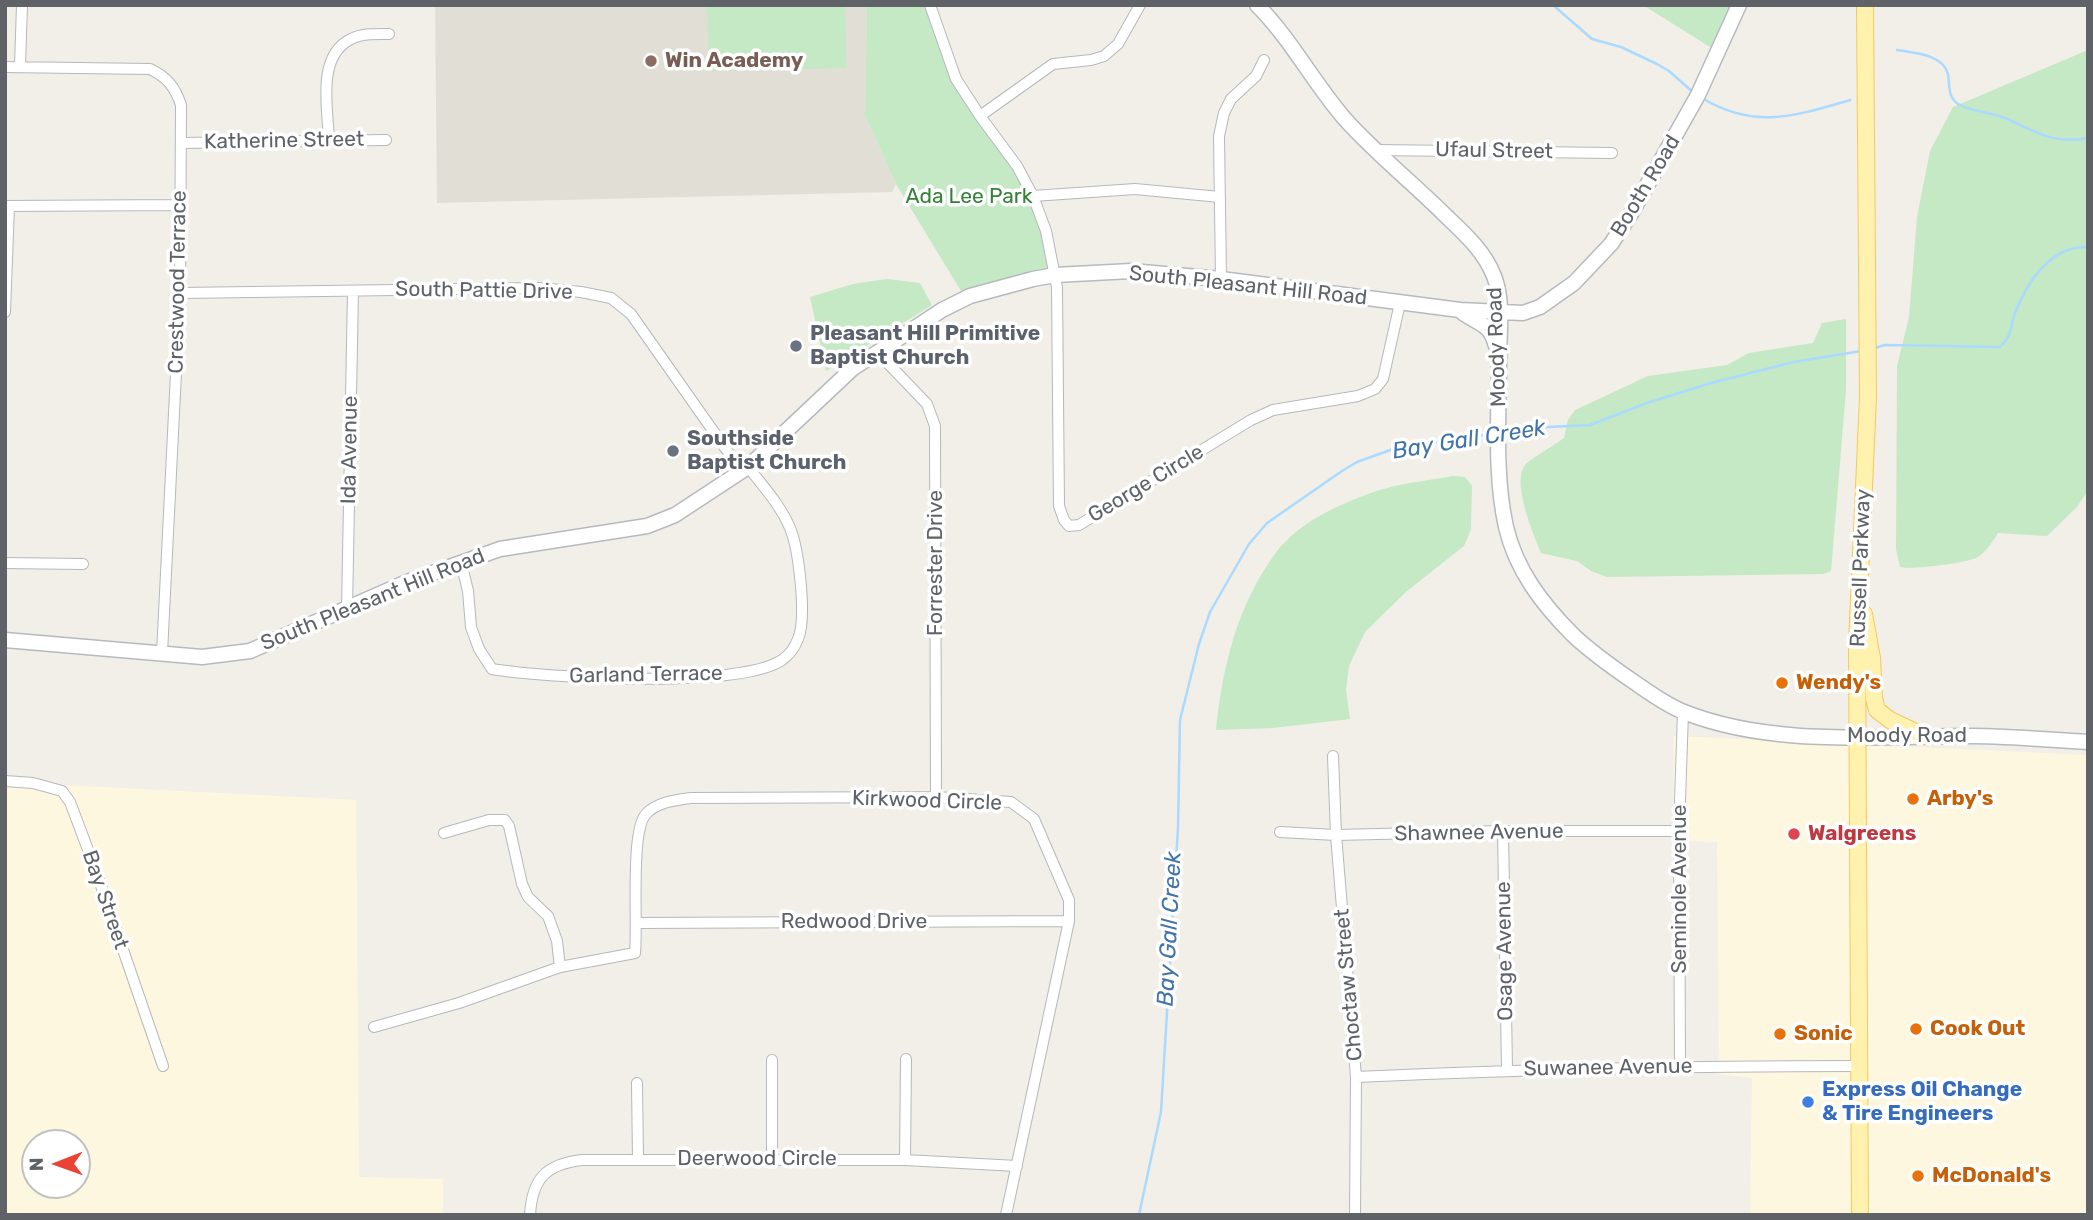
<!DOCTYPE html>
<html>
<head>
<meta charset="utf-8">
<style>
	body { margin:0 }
	#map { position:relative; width:2093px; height:1220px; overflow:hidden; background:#f1efe8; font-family:Rubik,sans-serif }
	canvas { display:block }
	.frame { position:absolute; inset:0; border:7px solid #5f6368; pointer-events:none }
	.north { position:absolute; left:21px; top:1129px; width:70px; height:70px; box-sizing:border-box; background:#fff; border:2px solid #bfc1c3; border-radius:50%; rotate:269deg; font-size:19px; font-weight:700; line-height:28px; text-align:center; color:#5f6368 }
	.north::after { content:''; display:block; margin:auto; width:24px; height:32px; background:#ea4335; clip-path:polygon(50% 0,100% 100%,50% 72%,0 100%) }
</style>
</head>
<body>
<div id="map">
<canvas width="2093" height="1220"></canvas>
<div class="frame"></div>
<div class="north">N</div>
</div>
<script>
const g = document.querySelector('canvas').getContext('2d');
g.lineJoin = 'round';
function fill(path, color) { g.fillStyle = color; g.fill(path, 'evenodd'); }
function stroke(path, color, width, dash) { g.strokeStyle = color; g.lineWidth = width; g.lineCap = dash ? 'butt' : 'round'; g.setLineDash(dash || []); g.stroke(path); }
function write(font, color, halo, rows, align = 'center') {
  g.font = font + ' Rubik,sans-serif'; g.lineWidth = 7; g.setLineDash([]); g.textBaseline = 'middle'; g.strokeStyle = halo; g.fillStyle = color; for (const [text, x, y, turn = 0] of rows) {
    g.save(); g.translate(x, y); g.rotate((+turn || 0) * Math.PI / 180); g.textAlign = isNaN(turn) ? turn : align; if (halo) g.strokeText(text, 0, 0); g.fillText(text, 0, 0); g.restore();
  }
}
const commercial = new Path2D(`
	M1674,736L2088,755V1215H1750L1752,1078L1719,1074L1717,842L1673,840Z
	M5,782L356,800L359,1177L443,1179V1215H5ZM35,1143H77V1185H35Z`);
const education = new Path2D(`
	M435,5H867L865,116L896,184L892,192L437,203Z`);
const green = new Path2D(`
	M707,5H845L847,68L709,71Z
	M867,5H928L954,80L1016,167L1044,232L1052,273L964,296L896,184L865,116Z
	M1643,5H1739L1718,52Z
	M2088,50V491L2076,508L2047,536L1998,533C1993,541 1985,554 1976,558C1965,563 1912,570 1900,567L1896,549L1897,366L1909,317L1917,217L1930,151L1953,107Z
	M887,279L920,283L932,305L826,371L810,297L853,284Z
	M1846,319V390L1831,571L1823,574L1607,577L1591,571L1577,561L1541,553C1534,535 1509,478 1527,463C1538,454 1552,447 1564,438L1568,420L1575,410L1648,376L1727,365L1749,353L1813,343L1822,323Z
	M1453,476L1465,477L1472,486L1471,529L1464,546L1407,591L1365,632L1349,666L1346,690L1350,719L1273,728L1216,730C1222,669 1237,605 1275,554C1297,523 1339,504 1374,492C1399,483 1427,481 1453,476Z`);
const stream = new Path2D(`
	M1553,5L1592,39L1621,47L1657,64L1669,71L1694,93
	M1897,50C1913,53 1943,54 1948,74C1950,85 1947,96 1958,104C1971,112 1991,112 2005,118C2035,131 2053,145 2088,138
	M1702,98C1755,130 1795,116 1850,100
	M1875,348L1885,345L2000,347C2012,336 2010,328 2015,313C2027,282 2051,245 2088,247
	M1501,433L1528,428L1590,425L1647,403L1711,383L1794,362L1861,351
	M1139,1215L1161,1112L1178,828L1180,720L1199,644L1210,612L1249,544L1267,523L1342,471L1357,462L1393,449L1491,434`);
const street = new Path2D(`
	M930,5L956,79L980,116L1017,166L1033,196L1046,231L1057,287L1059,506L1064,520L1069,526L1079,525L1251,420L1273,410L1358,396L1375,389L1383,379L1400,303
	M20,66L22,5
	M5,67L150,69C167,77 175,87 181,105L180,293L162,653
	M980,116L1053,64L1091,60L1104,56L1118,44L1140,5
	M329,141C328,109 316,56 351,39C362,33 377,34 389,34
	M182,143L386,140
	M1376,150L1612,153
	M1033,196L1135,189L1220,197
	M5,206L180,205
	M1221,279L1219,136L1224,113L1231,99L1256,76L1264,60
	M180,293L539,288L581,292L611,298L631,314L742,472
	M5,312L9,206
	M877,352L927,404L935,426L936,797
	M461,562L468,591L471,627L479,649L492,669C546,678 739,689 782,660C789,655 795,647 798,639C807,618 799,550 790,528C781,506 763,486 748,467
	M5,563L83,564
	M347,609L353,291
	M1333,756L1336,835L1356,1077L1355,1215
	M5,781L33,783L62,791L70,802L96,871L163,1066
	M1503,831L1507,1070
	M1280,832L1336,835L1503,831H1679
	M444,833L489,820H505L509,826L522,884L528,897L548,916L557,941L560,967
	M638,923L1069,921
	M374,1027L459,1003L560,967L635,953C638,924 630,831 646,814C657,802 676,800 691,798L936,797L1011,802L1034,819L1069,900V921L1006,1215
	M1680,1066L1679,831L1683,712
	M1356,1077C1525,1069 1692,1066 1861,1066
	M637,1083L638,1160
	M772,1159V1060
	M905,1160L906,1059
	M530,1215C532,1179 546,1164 582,1160H905L1017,1166`);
const secondary = new Path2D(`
	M1257,5C1291,39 1313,82 1344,118C1375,153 1413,183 1446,216C1465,234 1484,251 1494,276C1504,302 1499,332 1499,359C1499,414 1494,473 1506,527C1516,570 1542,604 1573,635C1592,653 1612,667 1634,682C1650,693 1666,705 1684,712C1772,747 1878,736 1972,736C2010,736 2049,740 2088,742
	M1463,313C1480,325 1490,323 1496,346
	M5,640L202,657L250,651L407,582L500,549L647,526L675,515L748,467L852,369L942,310L970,296L1033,279L1055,275L1131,271L1221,279L1460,310L1523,313L1540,307L1574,283L1611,244L1632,212L1698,95L1739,5`);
const primary = new Path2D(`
	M1864,614L1872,658L1874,698L1877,710L1890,720L1924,736
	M1860,1215L1857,643L1868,397L1865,5`);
const markers = [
	[651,61,7,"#8d6e63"],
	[796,346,7,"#6b7280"],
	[673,451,7,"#6b7280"],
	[1782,683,7,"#e8710a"],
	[1913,799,7,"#e8710a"],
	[1794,834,7,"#e0444e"],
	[1916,1029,7,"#e8710a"],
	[1780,1034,7,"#e8710a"],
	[1808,1102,7,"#3f7fe0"],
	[1918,1176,7,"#e8710a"]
];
const educationNames = [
	["Win Academy",665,61]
];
const streetNames = [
	["Katherine Street",284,141,-1],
	["Ufaul Street",1494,151,1],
	["Booth Road",1646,186,-59],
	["Crestwood Terrace",178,282,-89],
	["South Pleasant Hill Road",1248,286,6],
	["South Pattie Drive",484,291,1],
	["Moody Road",1497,347,-92],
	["Ida Avenue",350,450,-89],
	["George Circle",1146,484,-31],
	["Forrester Drive",936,563,-90],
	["Russell Parkway",1861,568,-88],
	["South Pleasant Hill Road",373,600,-22],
	["Garland Terrace",646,675,-1],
	["Moody Road",1907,736],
	["Kirkwood Circle",927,801,2],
	["Shawnee Avenue",1479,833,-1],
	["Seminole Avenue",1680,889,-90],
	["Bay Street",105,900,71],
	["Redwood Drive",854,922],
	["Osage Avenue",1505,951,-91],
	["Choctaw Street",1349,985,-95],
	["Suwanee Avenue",1608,1068,-1],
	["Deerwood Circle",757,1159]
];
const parkNames = [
	["Ada Lee Park",969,197]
];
const worshipNames = [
	["Pleasant Hill Primitive",810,334],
	["Baptist Church",810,358],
	["Southside",687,439],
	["Baptist Church",687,463]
];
const foodNames = [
	["Wendy's",1796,683],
	["Arby's",1927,799],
	["Cook Out",1930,1029],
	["Sonic",1794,1034],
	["McDonald's",1932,1176]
];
const healthNames = [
	["Walgreens",1808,834]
];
const shopNames = [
	["Express Oil Change",1822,1090],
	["& Tire Engineers",1822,1114]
];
const waterNames = [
	["Bay Gall Creek",1469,440,-9],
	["Bay Gall Creek",1170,929,-87]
];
fill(commercial, '#fef7e0');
fill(education, '#e1ded6');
fill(green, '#c5e8c5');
stroke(stream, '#aadaff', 2.5);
stroke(street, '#b5b8bc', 12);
stroke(secondary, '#b6babf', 17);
stroke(primary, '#f2c960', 18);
stroke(street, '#fff', 10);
stroke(secondary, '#fff', 14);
stroke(primary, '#fff2af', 16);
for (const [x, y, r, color] of markers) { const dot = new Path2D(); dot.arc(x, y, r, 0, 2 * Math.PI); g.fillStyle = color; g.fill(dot); stroke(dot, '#fff', 2.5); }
write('bold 21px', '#785e54', '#fff', educationNames, 'left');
write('21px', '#5f6368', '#fff', streetNames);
write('21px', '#348238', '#fff', parkNames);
write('bold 21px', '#5b616d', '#fff', worshipNames, 'left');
write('bold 21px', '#c56008', '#fff', foodNames, 'left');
write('bold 21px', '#be3a42', '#fff', healthNames, 'left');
write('bold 21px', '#366cbe', '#fff', shopNames, 'left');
write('italic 23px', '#4174aa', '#fff', waterNames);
</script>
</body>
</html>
